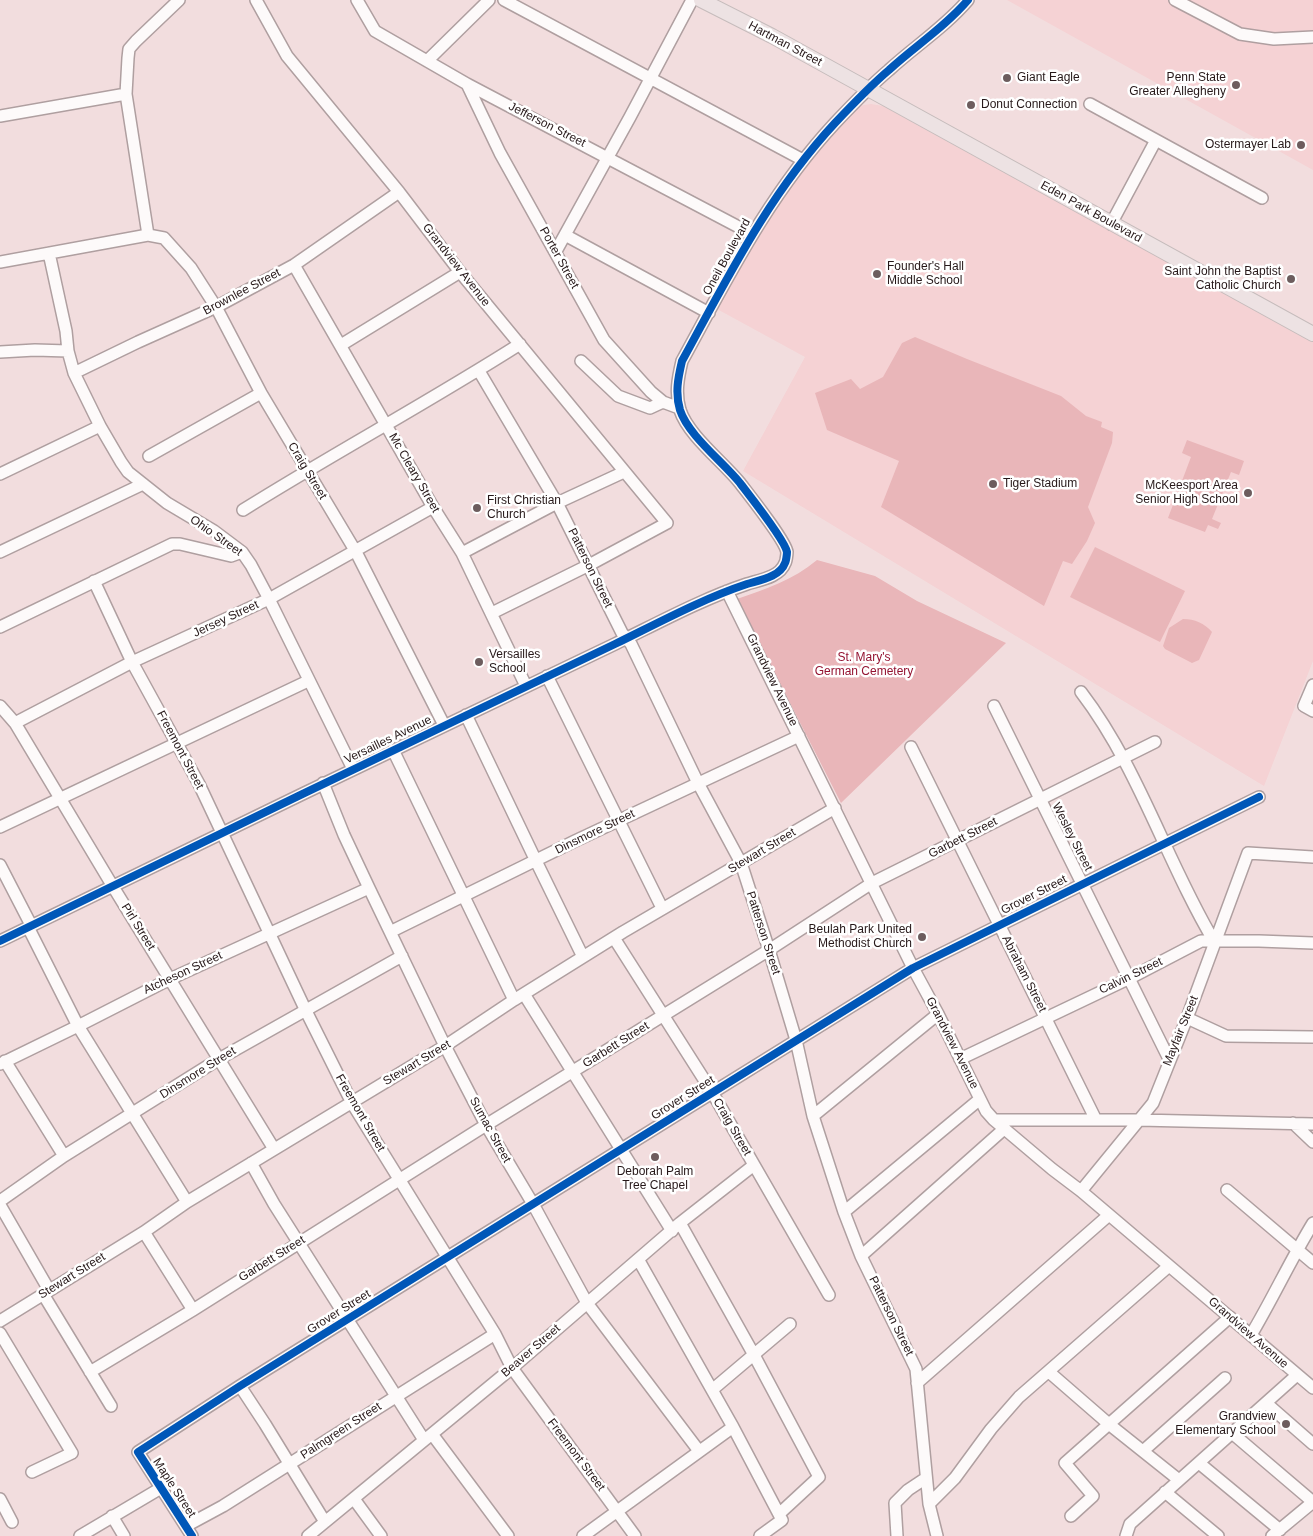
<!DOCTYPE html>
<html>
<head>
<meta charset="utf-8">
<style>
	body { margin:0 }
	canvas { display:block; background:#f2ddde }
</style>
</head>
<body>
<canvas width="1313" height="1536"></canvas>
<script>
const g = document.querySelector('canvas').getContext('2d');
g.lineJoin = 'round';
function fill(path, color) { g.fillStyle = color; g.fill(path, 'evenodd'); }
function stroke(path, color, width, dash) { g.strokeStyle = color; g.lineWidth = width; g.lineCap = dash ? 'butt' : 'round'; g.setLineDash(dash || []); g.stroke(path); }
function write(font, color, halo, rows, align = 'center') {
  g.font = font + ' Helvetica,sans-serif'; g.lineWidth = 5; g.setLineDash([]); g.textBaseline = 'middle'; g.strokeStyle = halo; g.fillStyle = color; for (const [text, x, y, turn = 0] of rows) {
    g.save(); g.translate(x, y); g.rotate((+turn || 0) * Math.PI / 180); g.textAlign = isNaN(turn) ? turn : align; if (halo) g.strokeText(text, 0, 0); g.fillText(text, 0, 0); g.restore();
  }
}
const built = new Path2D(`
	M1007,0H1313V170Z
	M871,104L883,106L1313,341V661L1264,786L743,471L805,357L717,309L742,261L770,214L799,174L858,106Z`);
const green = new Path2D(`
	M915,337L967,359L1061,396L1086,416L1102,422L1101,427L1113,432L1112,443L1088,507L1095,523L1087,541L1072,564L1063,561L1044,606L881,507L899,461L827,430L815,393L851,379L860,389L883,377L902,343Z
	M1187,440L1244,461L1239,475L1231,472L1212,519L1221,523L1218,529L1208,525L1205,532L1168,518L1191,457L1182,453Z
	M1095,547L1185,591L1160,642L1070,597Z
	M817,560L875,576L917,601L1006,643L841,803L737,599C766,589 793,580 817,560Z
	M1183,619C1195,619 1204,623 1212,632L1199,660L1192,663L1165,649L1163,646L1169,628Z`);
const minor = new Path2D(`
	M256,0L287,56L399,192L460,272L667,523L589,565L492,613
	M357,0L375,31L467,84L752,234
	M504,0L803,160
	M1175,0L1240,34L1274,39L1313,37
	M427,61L489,0
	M467,84L500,153L604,340L651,392L663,402L679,408
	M1090,104L1262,198
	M0,116L126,94
	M1111,224L1156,140
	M148,235L126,94L128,58L129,49L136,41L179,0
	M565,235L709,313
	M556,251L630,117L692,0
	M49,253L66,331L68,351L74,373L100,426L121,462L128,472L167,503L214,531L242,552L251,565L269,599L353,769
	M0,262L148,235L164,238L191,268L216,307L261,393L356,552L444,725
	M294,265L433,507L462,553L526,686
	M341,345L460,272
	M0,352L35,350L68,351
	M581,361L618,396L650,408L663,402
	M479,371L557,503L622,633L631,644L698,783L741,863L769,950L796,1040L813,1116L844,1212L861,1256L916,1369L929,1504L937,1536
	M74,373L138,342L216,307L294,265L399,192
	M149,456L261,393
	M0,474L100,426
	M243,510C334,453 429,402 520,344
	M0,552L143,484
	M462,553L557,503L624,472
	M94,581L132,662L199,784L306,1011L352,1103L495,1334L512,1368L635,1536
	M727,591L913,968L938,1014L986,1111L994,1120L1052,1169L1081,1191L1313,1388
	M0,627L172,544H180L231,556L242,552
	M547,676L662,908
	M1313,685L1304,706L1313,711
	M1081,692C1139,768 1166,861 1215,943
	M0,706L15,723L112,885L274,1149
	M994,706L1169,1059
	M466,715L536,861L583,957
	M15,723L132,662L269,599L433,507
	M911,747L1096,1120
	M393,750L514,1000
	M323,783L344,835L369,888L445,1046L486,1125L533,1204L587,1303L699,1451
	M0,827L308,681
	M0,865L31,925
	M28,927L78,1026L187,1202
	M392,931L575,841L799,736
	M614,938L712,1092L829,1295
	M0,941C205,841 409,742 615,644C658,623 702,599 747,584C760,580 780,577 785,563C786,562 787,554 787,552C785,540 749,495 740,483C723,462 688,435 680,410C675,393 678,378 682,361C728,277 769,194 835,123C852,105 870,86 889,70C915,46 945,27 968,0
	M524,994L672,1231
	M1187,1018L1226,1036L1313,1037
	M960,1059L1130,978L1201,941H1259L1313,943
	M5,1061L64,1156
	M0,1064L78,1026L170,979L369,888
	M813,1116L938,1014
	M994,1120H1139L1313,1124
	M1293,1123L1313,1142
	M251,1163L274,1204L424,1440
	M1227,1190L1313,1263
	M1081,1191L1153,1103L1187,1018L1248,853L1313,857
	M0,1201L64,1156L219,1059L402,956
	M0,1205L49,1290
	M844,1212L980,1099
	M680,1223L754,1355L819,1477L779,1514
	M144,1232L193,1310
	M861,1256L1004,1129
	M638,1259L733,1427L782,1520L760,1536
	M43,1294L111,1406
	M0,1321L144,1232L187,1202L445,1046L514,1000L623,932L835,808
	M0,1333L72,1453L32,1472
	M1251,1335C1273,1298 1291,1259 1313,1223
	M90,1372L193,1310L486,1125L769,950L872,883L1155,742
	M1049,1372L1110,1425L1179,1480
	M917,1383L1109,1215
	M240,1386L265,1424L325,1522
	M712,1390L790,1324
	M1266,1403L1313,1444
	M1232,1433L1313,1502
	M432,1434L508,1536
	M1143,1451L1225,1378
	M1199,1463L1280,1530
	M1165,1492L1218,1536
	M0,1499L12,1522
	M354,1499L381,1536
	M929,1504L955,1478L991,1429L1019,1397L1169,1266
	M112,1516L124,1536
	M1071,1516L1093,1496L1065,1463L1230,1317
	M186,1526L223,1506L495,1334
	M80,1536L161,1488
	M192,1536L138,1452L240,1386L913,968L1259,797
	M308,1536L512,1368L680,1223L754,1165
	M583,1536L733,1427
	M897,1536L895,1503L908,1490L926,1478
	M1126,1536L1130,1524L1297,1375
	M1272,1536L1313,1502`);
const major = new Path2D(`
	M701,0L772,36L1313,334`);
const cycleway = new Path2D(`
	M0,941C205,841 409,742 615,644C658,623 702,599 747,584C760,580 780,577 785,563C786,562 787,554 787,552C785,540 749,495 740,483C723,462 688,435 680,410C675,393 678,378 682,361C728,277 769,194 835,123C852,105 870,86 889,70C915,46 945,27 968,0
	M192,1536L138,1452L240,1386L913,968L1259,797`);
const markers = [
	[1007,78,5,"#6d5d5e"],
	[1236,85,5,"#6d5d5e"],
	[971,105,5,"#6d5d5e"],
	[1301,145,5,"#6d5d5e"],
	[877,274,5,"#6d5d5e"],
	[1291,279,5,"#6d5d5e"],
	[993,484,5,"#6d5d5e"],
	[1248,493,5,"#6d5d5e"],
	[477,508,5,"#6d5d5e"],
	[479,662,5,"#6d5d5e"],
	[922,937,5,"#6d5d5e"],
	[655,1157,5,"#6d5d5e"],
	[1286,1424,5,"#6d5d5e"]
];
const streetNames = [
	["Hartman Street",785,44,28],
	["Jefferson Street",547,125,27],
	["Eden Park Boulevard",1091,212,29],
	["Oneil Boulevard",727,257,-61],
	["Porter Street",559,258,61],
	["Grandview Avenue",456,265,52],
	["Brownlee Street",242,292,-28],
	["Craig Street",307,471,59],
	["Mc Cleary Street",414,473,60],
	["Ohio Street",216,536,35],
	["Patterson Street",590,568,64],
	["Jersey Street",226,619,-25],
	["Grandview Avenue",772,680,64],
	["Versailles Avenue",388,740,-26],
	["Freemont Street",180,750,62],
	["Dinsmore Street",595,832,-26],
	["Wesley Street",1072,837,63],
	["Garbett Street",963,838,-27],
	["Stewart Street",762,851,-31],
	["Grover Street",1034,895,-27],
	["Pirl Street",138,927,58],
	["Patterson Street",763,933,72],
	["Atcheson Street",183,973,-25],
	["Abraham Street",1024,974,63],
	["Calvin Street",1131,976,-26],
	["Mayfair Street",1181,1031,-68],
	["Grandview Avenue",952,1043,63],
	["Garbett Street",616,1045,-32],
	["Stewart Street",417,1063,-31],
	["Dinsmore Street",198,1073,-32],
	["Grover Street",683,1098,-32],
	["Freemont Street",360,1113,60],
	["Craig Street",732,1127,60],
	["Sumac Street",490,1130,61],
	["Garbett Street",272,1259,-32],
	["Stewart Street",72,1276,-32],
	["Grover Street",339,1312,-32],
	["Patterson Street",891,1316,64],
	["Grandview Avenue",1248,1333,41],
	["Beaver Street",531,1351,-41],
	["Palmgreen Street",341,1431,-33],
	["Freemont Street",576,1455,53],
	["Maple Street",174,1488,57]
];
const poiNames = [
	["Giant Eagle",1017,78],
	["Penn State",1226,78,"right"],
	["Greater Allegheny",1226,92,"right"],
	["Donut Connection",981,105],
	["Ostermayer Lab",1291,145,"right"],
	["Founder's Hall",887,267],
	["Middle School",887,281],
	["Saint John the Baptist",1281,272,"right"],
	["Catholic Church",1281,286,"right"],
	["Tiger Stadium",1003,484],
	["McKeesport Area",1238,486,"right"],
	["Senior High School",1238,500,"right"],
	["First Christian",487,501],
	["Church",487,515],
	["Versailles",489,655],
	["School",489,669],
	["Beulah Park United",912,930,"right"],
	["Methodist Church",912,944,"right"],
	["Deborah Palm",655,1172,"center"],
	["Tree Chapel",655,1186,"center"],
	["Grandview",1276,1417,"right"],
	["Elementary School",1276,1431,"right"]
];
const parkNames = [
	["St. Mary's",864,658],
	["German Cemetery",864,672]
];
fill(built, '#f5d2d4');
fill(green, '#e9b6b9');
stroke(minor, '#af9fa0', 14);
stroke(major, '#c6bcbc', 16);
stroke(minor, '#fdfafa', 11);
stroke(major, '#ede2e3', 14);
stroke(cycleway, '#0057b8', 8);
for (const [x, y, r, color] of markers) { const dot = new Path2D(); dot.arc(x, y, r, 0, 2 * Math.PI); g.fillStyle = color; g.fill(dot); stroke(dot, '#fff', 2); }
write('12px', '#261819', '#fff', streetNames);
write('12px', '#261819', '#fff', poiNames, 'left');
write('12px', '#941432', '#fff', parkNames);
</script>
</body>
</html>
